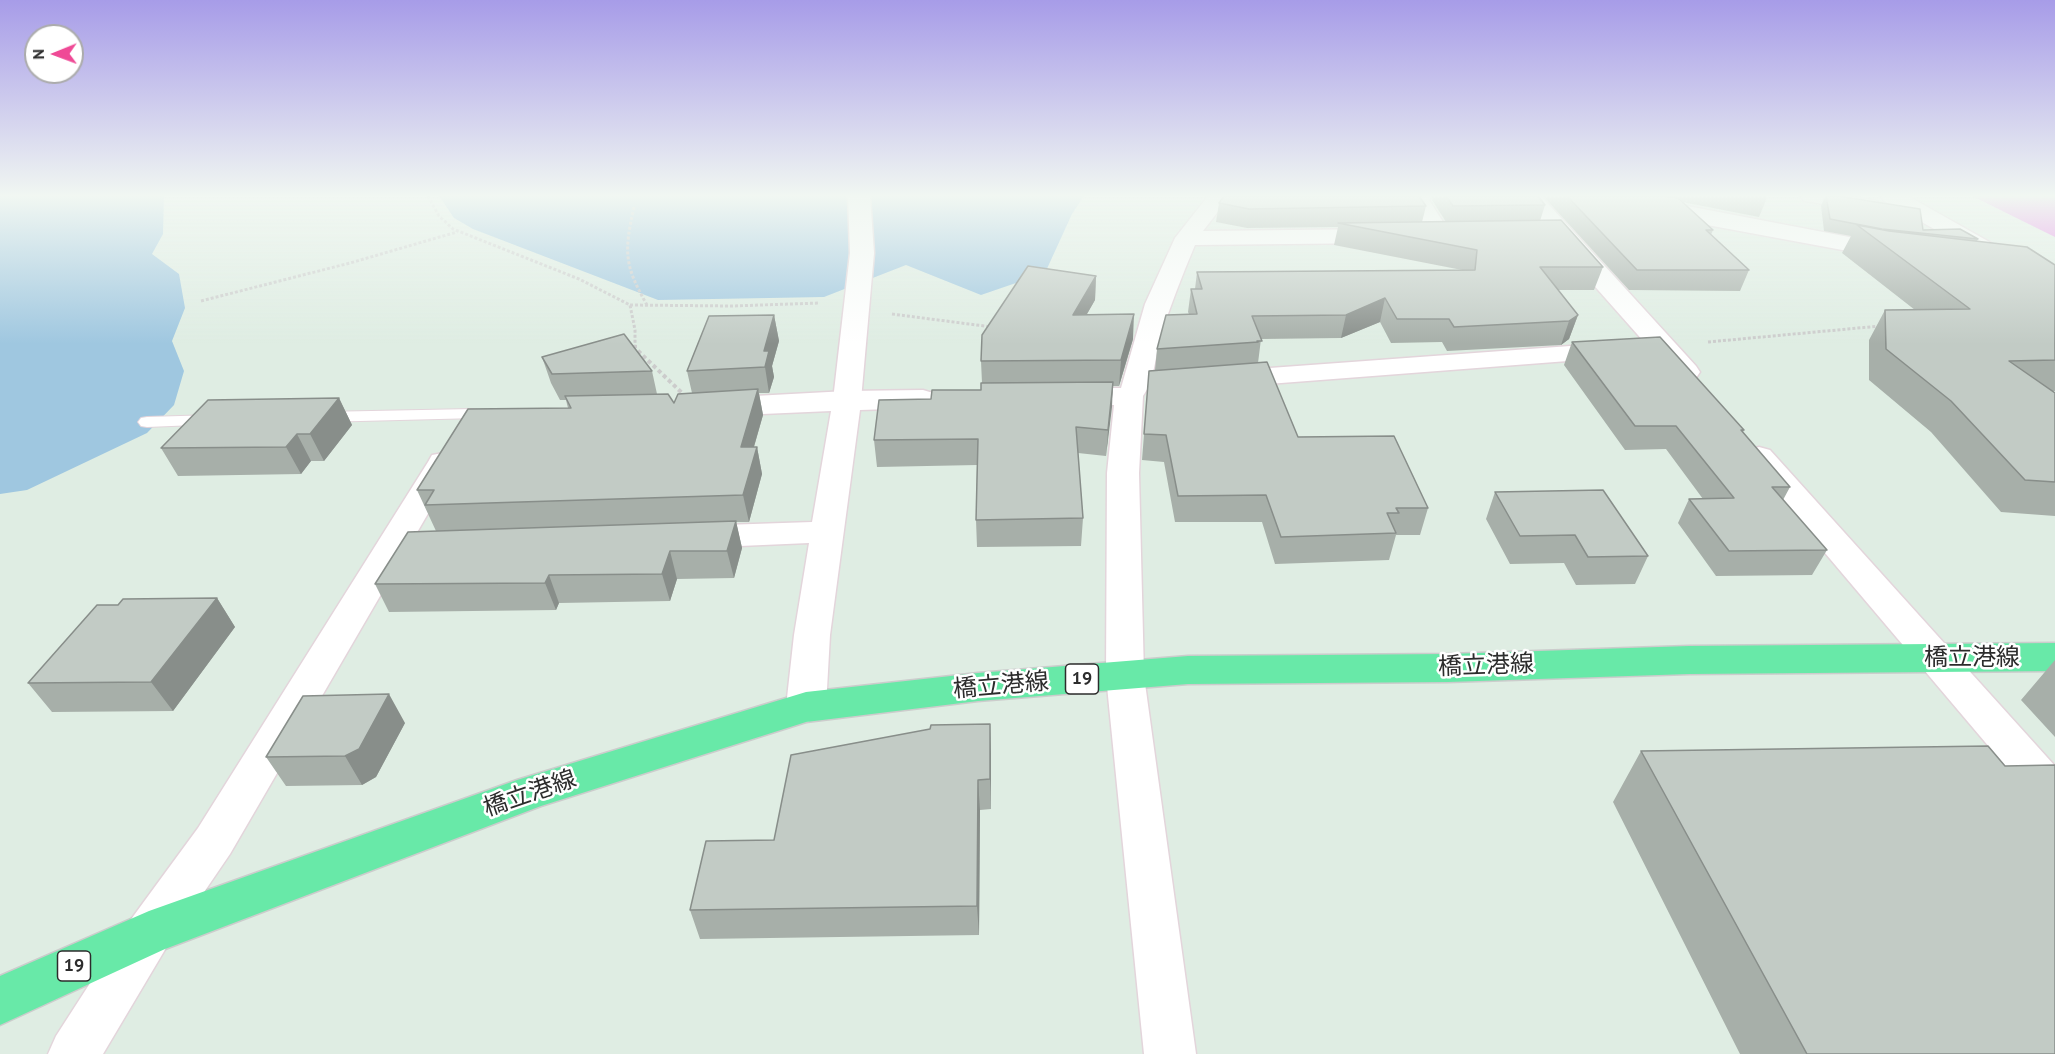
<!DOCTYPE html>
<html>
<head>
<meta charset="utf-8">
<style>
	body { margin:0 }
	#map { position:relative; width:2055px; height:1054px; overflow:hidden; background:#dfede3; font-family:"PT Sans",sans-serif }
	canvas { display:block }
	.north { position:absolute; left:24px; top:24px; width:60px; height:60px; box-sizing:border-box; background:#fff; border:2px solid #ababab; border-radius:50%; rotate:269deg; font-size:16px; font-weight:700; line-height:24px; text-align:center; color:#2c2c2c }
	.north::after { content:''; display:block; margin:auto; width:21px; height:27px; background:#ef4a96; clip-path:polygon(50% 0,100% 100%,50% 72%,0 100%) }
</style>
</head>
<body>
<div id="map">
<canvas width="2055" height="1054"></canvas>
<div class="north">N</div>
</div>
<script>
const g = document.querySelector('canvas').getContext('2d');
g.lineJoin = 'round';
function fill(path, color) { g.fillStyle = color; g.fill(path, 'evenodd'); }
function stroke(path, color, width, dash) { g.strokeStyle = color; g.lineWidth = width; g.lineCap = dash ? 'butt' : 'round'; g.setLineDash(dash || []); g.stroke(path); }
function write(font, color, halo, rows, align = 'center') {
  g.font = font + ' "PT Sans","Noto Sans JP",sans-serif'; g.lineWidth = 5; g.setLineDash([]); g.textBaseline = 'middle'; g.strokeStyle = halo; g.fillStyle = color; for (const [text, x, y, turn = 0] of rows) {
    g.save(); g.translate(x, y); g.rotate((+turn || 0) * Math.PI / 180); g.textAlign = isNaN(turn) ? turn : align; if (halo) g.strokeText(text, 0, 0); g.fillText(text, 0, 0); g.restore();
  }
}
const green = new Path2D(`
	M0,196H164L163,234L152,254L179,274L185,308L172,341L184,371L174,405L147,433L27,490L0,494Z
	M439,196H1084L1072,214L1045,273L981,295L906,265L824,297L658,300L473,229L454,218Z`);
const water = new Path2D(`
	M1972,196H2055V237Z`);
const pathFar1 = new Path2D(`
	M428,196L439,216L453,229L579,279L630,305L635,330V347
	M634,207C624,252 624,265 647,305
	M201,301L350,263L457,232
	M630,305L732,306L820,303
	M892,314L992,327
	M1708,342L1880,326`);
const path = new Path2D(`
	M635,345V348L682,393`);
const service = new Path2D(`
	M472,409L478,410L481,414L478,418L321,422L315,421L312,417L315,413L321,412Z
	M214,415L220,416L223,420L220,424L147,427L141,426L138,422L141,418L147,417Z`);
const minor = new Path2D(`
	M1208,196H1230L1203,231L1380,229L1388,231L1391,236L1388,241L1380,243L1195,245C1182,276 1170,306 1160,338C1155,357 1155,379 1143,396L1139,473L1144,676L1196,1054H1144L1106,676L1107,473L1114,405L1067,406L1057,403L1053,397L1057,391L1067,388H1121L1145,304L1175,238Z
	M1410,196H1432L1429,200L1452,236L1449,241L1441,243L1433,241L1407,200Z
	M1518,196H1541L1696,366L1700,372L1696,378L1686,380L1676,378L1552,238Z
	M1594,196H1635L1891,245L1899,247L1903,252L1899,257L1891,259L1691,222L1597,201Z
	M1801,196H1849L1877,201L1880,206L1877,211L1869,213L1812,202L1804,201Z
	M1881,196H1908L2055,279V297L2046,295L2013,273L1884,201Z
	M1611,343L1620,345L1624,351L1620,357L1229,387L1219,385L1215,379L1219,373L1229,371Z
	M923,390L933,393L937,399L933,405L923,408L860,410L830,635L826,707L820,718L806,722L792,718L786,707L794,635L809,543L694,548L682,545L677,537L682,529L694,526L812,522L831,411L717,416L707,413L703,407L707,401L717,398L847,391Z
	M1759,447L1770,450L2055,766V812L2040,807L1748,462L1744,456L1748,450Z
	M443,453L454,455L458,462L230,854L166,948L103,1054H48L56,1036L132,918L198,828L428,462L432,455Z`);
const tertiary = new Path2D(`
	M848,196H870L874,253L861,400L857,406L847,409L837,406L833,400L850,253Z`);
const primary = new Path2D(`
	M2055,643V671L1689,674L1448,682L1188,684L978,701L806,722L541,806L165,949L0,1025V976L149,911L517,780L806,692L978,673L1188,656L1448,654L1689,646Z`);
const wall = new Path2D(`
	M1433,196H1538L1545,205L1540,221L1603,267L1594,290H1558L1578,315L1569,339L1561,345L1447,351L1442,342L1391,343L1380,322L1341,338L1261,339L1258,363L1298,437L1428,508L1420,535H1396L1389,560L1275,564L1262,522H1175L1164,462L1142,460L1149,371L1155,370L1157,349L1189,314L1188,312L1191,289H1195L1197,272L1462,270L1334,245L1338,227L1247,228L1216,222L1219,203L1426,206L1422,222H1446L1432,200Z
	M1543,196H1765L1767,198L1759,217L1682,202L1713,230L1711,235L1749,270L1740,291L1629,290Z
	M1825,196H1838L1923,230L1978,239L1977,241L2055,265V391H2052L2055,393V516L2001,512L1931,432L1869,380V340L1885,310H1915L1842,253L1851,236L1824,231L1821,206Z
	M1096,276L1095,300L1087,314L1133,339L1119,386H1113L1106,456L1078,453L1083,518L1081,546L977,547L976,520L977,465L877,467L874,440L931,399L981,390L982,383L981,361Z
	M774,315L779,341L772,366L774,377L769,393H759L763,415L754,447H757L762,474L749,522H736L742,548L734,578L677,579L670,601L559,603L556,610L389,612L375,584L436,531L417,490L568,408L566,400H560L551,383L542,357L652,371L657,394L674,403L692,393L687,371Z
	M1572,342L1744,430L1743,432L1790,487L1783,500L1827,550L1812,575L1716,576L1678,523L1689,499H1703L1666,449L1625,450L1564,365Z
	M339,398L352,425L324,461H311L301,474L178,476L161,448Z
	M1495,492L1648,556L1635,584L1576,585L1564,563L1510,564L1486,519Z
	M217,598L235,627L173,711L52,712L28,683L118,605Z
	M2055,660V737L2021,700Z
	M405,723L376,777L362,785L286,786L266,757Z
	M990,724L991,809L980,810L979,935L700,939L690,910L774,840Z
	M1641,751L2005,766L2055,1054H1740L1613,802Z`);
const shadedWall = new Path2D(`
	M1096,276L1095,300L1072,340L1073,315Z
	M1385,298L1380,322L1341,338L1346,315Z
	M1134,314L1133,339L1119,386L1121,360Z
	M774,315L779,341L772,366L774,377L769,393L765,367L764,351Z
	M1578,315L1569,339L1561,345L1569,321Z
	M1113,382L1112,407L1106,456L1108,430Z
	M758,389L763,415L746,474L741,447Z
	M339,398L352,425L324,461L310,434Z
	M297,434L311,461L301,474L286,447Z
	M757,447L762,474L749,522L743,495Z
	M736,521L742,548L734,578L727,551Z
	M670,551L677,579L670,601L662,574Z
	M549,575L559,603L556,610L545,583Z
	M217,598L235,627L173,711L151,682Z
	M389,694L405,723L376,777L362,785L345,756Z
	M990,724L991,754V809L990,779Z
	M978,780L980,810L979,935L977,906Z`);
const building = new Path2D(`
	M1224,196H1419L1426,206L1249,209L1219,203Z
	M1446,196H1538L1545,205L1453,206Z
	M1567,196H1665L1678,198L1713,230H1706L1749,270H1637Z
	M1826,196H1838L1920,209L1923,230L1960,229L1978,239L1882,229L1830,219Z
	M1561,220L1603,267H1540L1578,315L1569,321L1454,327L1449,319H1397L1385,298L1346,315L1252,316L1262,341H1257L1258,342L1157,349L1166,315L1197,314L1191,289H1202L1197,272L1475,270L1477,250L1338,223Z
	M1857,225L1889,231L2027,247L2055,265V360L2009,361L2055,393V482L2025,480L1951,401L1886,349L1885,310L1970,309Z
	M1028,266L1096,276L1073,315L1134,314L1121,360L981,361L982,335Z
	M774,315L764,351H769L765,367L687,371L709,316Z
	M624,334L652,371L552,374L542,357Z
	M1660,337L1744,430H1741L1790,487H1772L1827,550L1729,551L1689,499L1734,498L1676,426H1635L1572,342Z
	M1267,362L1298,437L1394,436L1428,508H1396L1399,513H1387L1396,533L1281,537L1266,495L1178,496L1166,435L1144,434L1149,371Z
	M1113,382L1108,430L1076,427L1083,518L976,520L978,439L874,440L879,400L931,399L932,390H981V383Z
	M758,389L741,447H757L743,495L425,505L434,490H417L468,409L571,408L565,396L668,394L674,403L678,394Z
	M339,398L310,434H297L286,447L161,448L208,400Z
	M1603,490L1648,556L1588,557L1575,535L1520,536L1495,492Z
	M736,521L727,551H670L662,574L549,575L545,583L375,584L408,532Z
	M217,598L151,682L28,683L97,605H118L123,599Z
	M389,694L359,749L345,756L266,757L303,696Z
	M990,724V779L978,780L977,906L690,910L706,841L774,840L791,755L930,729L931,725Z
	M1988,746L2005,766L2055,765V1054H1807L1641,751Z`);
const shields = [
	[1082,679,33],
	[74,966,33]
];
const shieldNames = [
	["19",1082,679],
	["19",74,966]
];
const nearStreetnames = [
	["橋立港線",1972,658],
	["橋立港線",1486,666,-2],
	["橋立港線",1001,686,-5],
	["橋立港線",530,794,-19]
];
fill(green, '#9fc7e0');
fill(water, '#e779e8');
stroke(service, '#e3d5db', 2);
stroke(minor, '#e3d5db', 3);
stroke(tertiary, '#e3d5db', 3);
stroke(primary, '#ccc', 3);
stroke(pathFar1, '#ccc', 3, [3, 2]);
stroke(path, '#ccc', 4, [4, 3]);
fill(service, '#fff');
fill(minor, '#fff');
fill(tertiary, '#fff');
fill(primary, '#68e9a8');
fill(wall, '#a7afa9');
fill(shadedWall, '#888e8a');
fill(building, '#c2cbc5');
stroke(building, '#888e8a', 1.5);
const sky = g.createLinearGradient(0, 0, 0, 344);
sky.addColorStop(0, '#a79ce8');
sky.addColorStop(0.57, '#f1f7f2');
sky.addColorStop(1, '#f1f7f200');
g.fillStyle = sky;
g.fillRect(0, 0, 2055, 344);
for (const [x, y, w] of shields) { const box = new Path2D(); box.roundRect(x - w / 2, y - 15, w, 30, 4.5); g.fillStyle = '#fff'; g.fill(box); stroke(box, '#2c2c2c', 1.5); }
write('bold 18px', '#2c2c2c', null, shieldNames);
write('24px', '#2c2c2c', '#fff', nearStreetnames);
</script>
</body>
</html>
